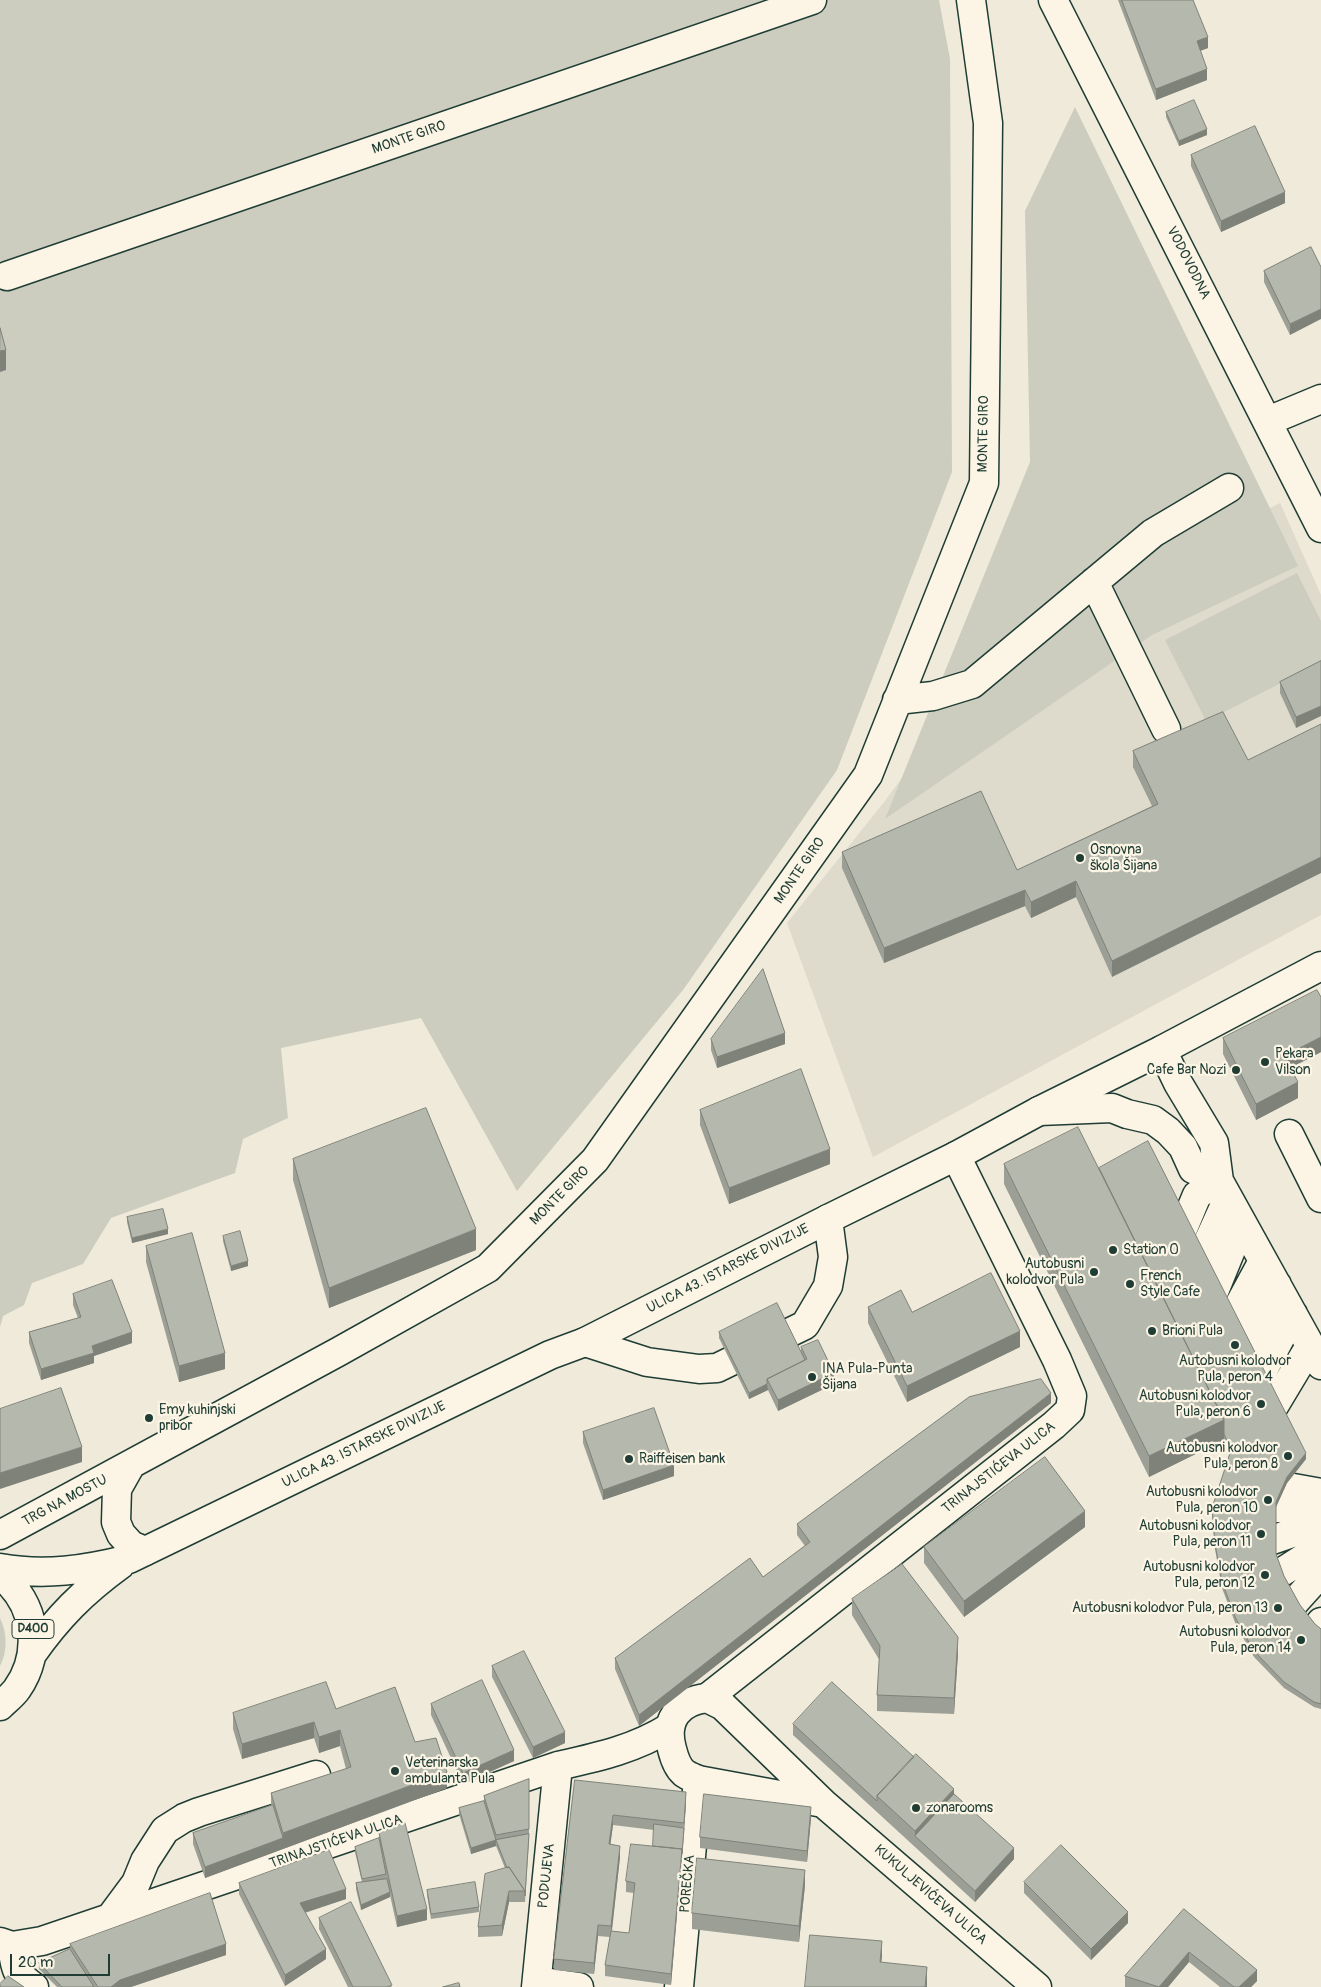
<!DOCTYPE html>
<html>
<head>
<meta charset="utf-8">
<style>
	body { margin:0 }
	#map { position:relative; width:1321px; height:1987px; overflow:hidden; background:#efeada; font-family:Pangolin,sans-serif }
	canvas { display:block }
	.scale { position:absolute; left:10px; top:1954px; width:100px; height:22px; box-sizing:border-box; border:2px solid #1f3d34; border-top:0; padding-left:6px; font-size:15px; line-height:18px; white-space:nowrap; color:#1f3d34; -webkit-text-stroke:4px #fcf5e5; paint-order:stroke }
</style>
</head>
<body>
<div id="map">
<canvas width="1321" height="1987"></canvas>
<div class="scale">20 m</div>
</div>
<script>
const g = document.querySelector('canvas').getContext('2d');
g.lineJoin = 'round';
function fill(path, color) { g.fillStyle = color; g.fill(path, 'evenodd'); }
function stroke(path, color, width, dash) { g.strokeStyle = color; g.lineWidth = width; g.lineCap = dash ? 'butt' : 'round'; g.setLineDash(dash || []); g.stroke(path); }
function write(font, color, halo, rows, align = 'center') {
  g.font = font + ' Pangolin,sans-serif'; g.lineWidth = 4.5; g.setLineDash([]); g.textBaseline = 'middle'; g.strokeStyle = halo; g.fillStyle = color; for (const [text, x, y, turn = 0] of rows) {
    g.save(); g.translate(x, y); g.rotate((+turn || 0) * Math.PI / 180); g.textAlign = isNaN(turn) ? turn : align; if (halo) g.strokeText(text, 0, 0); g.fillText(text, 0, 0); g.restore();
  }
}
const built = new Path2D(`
	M1280,503L1321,595V915L873,1157L787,923L885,801L1003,640Z`);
const green = new Path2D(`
	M0,0H939L950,59L952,472L837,770L683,990L517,1191L421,1018L281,1048L288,1118L243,1139L235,1173L111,1218L83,1264L32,1283L24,1305L3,1316L0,1327Z
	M1075,107L1298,566L1152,635L885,819L1030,462L1025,211Z
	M1297,573L1321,621V663L1206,721L1165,640Z
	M0,1618C7,1632 8,1651 0,1666Z`);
const minor = new Path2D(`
	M1053,0L1321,528
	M7,276L812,0
	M1268,421L1321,399
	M1094,582L1166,729
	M897,700L933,696L972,684L1153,533L1229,488
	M1162,1050L1178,1083L1214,1143L1219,1181L1321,1365
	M1039,1111L1112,1108L1127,1114L1153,1120L1168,1131L1183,1147L1193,1169L1219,1181
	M1289,1134L1321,1198
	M1177,1243L1197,1195L1219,1181
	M1193,1275L1228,1198
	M1209,1304L1242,1223
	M1224,1333L1263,1261
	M585,1342L647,1362L699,1369L717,1368L805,1325L828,1286L833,1257L828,1219
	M1240,1360L1277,1285
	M1253,1389L1293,1314
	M1265,1421L1310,1346
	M130,1466L117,1489L116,1522L121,1534L131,1545L145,1551
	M1260,1482L1321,1493
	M1254,1507L1321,1510
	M0,1535L338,1352L488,1268L595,1160L868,775L984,483L988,123L971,0
	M1249,1548L1321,1523
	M1257,1588L1321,1547
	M1273,1626L1321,1573
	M1298,1653L1321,1622
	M707,1698L1054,1425L1070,1410L1072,1396L1057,1360L956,1156
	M110,1918L136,1883L145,1861L165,1830L184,1818L199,1812L316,1775
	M0,1942L12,1946L42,1941L558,1766C598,1757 635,1749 670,1727
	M12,1946C16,1970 14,1972 34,1987
	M537,1981L579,1987
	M536,1987L558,1766
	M679,1987L698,1780`);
const major = new Path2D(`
	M0,1568C45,1576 85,1570 129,1559L550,1355L585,1342L828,1219L956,1156L1039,1111L1162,1050L1321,966
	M0,1575C36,1602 43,1652 17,1689C13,1695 6,1700 0,1706
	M32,1654C58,1617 83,1592 120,1565
	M707,1698L723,1706L823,1803L698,1780C694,1778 688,1776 684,1773C678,1768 674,1757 672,1749C664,1721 678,1701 707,1698Z
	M823,1803L1037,1987`);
const wall = new Path2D(`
	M1118,0H1193L1208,48L1200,51L1207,80L1156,100Z
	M1166,112L1207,135L1179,146L1166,117Z
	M1191,155L1285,203L1221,232L1191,166Z
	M1311,247L1290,335L1264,282V271Z
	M1321,661L1296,728L1280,693V682Z
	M1223,712L1112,977L1076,897L1031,918L1025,906L884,963L842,868V852L1017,870L1152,806L1133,767V751Z
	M1223,1038L1321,1052L1291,1068L1298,1098L1256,1120L1223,1054Z
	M711,1039L785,1044L717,1068L711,1050Z
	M700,1110L830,1164L729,1204L700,1125Z
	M293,1159L476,1250L329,1308L293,1180Z
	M1004,1164L1099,1168L1306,1459L1287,1483L1276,1507V1554L1284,1576L1300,1605L1315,1624L1321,1629V1709L1314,1707L1284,1688L1254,1657L1236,1625L1222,1588L1215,1549L1212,1513L1230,1453L1224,1439V1440L1149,1477L1004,1184Z
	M127,1217L168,1234L132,1243L127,1222Z
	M223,1236L248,1266L231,1271L223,1241Z
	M146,1246L225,1369L179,1382L146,1262Z
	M73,1294L132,1343L94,1356V1363L41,1380L29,1343V1332L78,1318L73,1305Z
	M868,1307L912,1312L1020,1347L907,1402L868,1323Z
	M719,1332L801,1353V1347L834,1384L778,1411L768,1390L749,1399L719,1338Z
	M1051,1403L639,1726L615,1669V1658L763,1577L805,1546L797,1535V1524Z
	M583,1432L674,1476L603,1500L583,1443Z
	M1085,1527L964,1617L924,1563V1547Z
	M852,1599L958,1653L954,1714L877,1711V1695L880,1661L852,1615Z
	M492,1666L565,1743L533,1758L492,1677Z
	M431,1704L514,1761L463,1784L431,1715Z
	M336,1709L415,1742L447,1788L205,1878L193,1844V1833L271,1806V1793L346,1769L340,1746L319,1753L314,1738L242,1759L233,1729V1713Z
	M793,1724L954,1794L1014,1859L975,1902L793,1735Z
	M529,1779V1840L525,1902H509L502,1936L478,1937V1927L505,1868L496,1846L471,1854L459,1814V1808L484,1801V1796Z
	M575,1780L686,1803L671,1985L605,1976V1965L610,1937L598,1936L594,1974L554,1970V1959ZM613,1825L654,1830L653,1846L626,1881V1892L634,1893L629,1933L612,1931L620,1857L610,1845Z
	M811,1818L807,1862L700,1848V1837Z
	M379,1833L427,1920L397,1927L390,1895V1897L361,1910L356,1889V1883L362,1882L355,1852V1847L379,1838Z
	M1024,1882L1128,1923L1091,1960L1024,1893Z
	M239,1883L346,1899L305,1913L326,1959L285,1986L239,1894Z
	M805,1885L799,1942L692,1929V1913Z
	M427,1890L479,1907V1912L431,1919L427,1895Z
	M1184,1909L1257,1981L1251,1987H1220L1189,1962L1168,1987H1125V1976Z
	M319,1918L392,1987H348L319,1929Z
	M70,1944L226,1955L131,1987H57L39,1969V1963L70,1949Z`);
const shadedWall = new Path2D(`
	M1208,37V48L1197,52V41Z
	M1207,69V80L1156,100V89Z
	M1207,129V135L1179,146V141Z
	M1285,192V203L1221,232V221Z
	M1321,309V319L1290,335V324Z
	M6,350V370L0,372V351Z
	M1321,706V716L1296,728V717Z
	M1321,857V873L1112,977V961Z
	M1076,881V897L1031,918V902Z
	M1025,890V906L884,963V948Z
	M785,1033V1044L717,1068V1057Z
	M1321,1037V1052L1284,1071V1056Z
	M1298,1082V1098L1256,1120V1104Z
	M830,1149V1164L729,1204V1188Z
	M168,1229V1234L132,1243V1238Z
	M476,1229V1250L329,1308V1288Z
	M248,1261V1266L231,1271V1266Z
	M1020,1331V1347L907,1402V1386Z
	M132,1332V1343L94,1356V1363L41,1380V1369L92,1346Z
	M225,1353V1369L179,1382V1366Z
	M834,1373V1384L778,1411V1400Z
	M767,1384L768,1390L749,1399V1393Z
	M1051,1393V1403L639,1726V1715Z
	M1224,1420V1440L1149,1477V1456Z
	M82,1447V1462L0,1489V1473Z
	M1306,1453V1459L1287,1483L1276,1507V1502L1287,1477Z
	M674,1465V1476L603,1500V1490Z
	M1085,1511V1527L964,1617V1601Z
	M958,1637V1653L954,1714V1698Z
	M314,1722V1738L242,1759V1744Z
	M340,1730V1746L319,1753V1737Z
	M565,1732V1743L533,1758V1747Z
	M514,1750V1761L463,1784V1773Z
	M447,1772V1788L283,1849V1833Z
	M954,1789V1805L915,1836V1847V1831Z
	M686,1792V1803L684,1834V1823Z
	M811,1807V1818L807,1862V1851Z
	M613,1815V1825L609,1855V1844Z
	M684,1828V1834L671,1985V1974Z
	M283,1838V1849L205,1878V1867Z
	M496,1840V1846L471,1854V1848Z
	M620,1846V1857L611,1937V1926Z
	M1014,1848V1859L975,1902V1891Z
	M805,1870V1885L799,1942V1926Z
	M346,1889V1899L300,1914V1903Z
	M509,1891V1902L502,1936V1925Z
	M390,1892V1897L361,1910V1905Z
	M427,1909V1920L397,1927V1916Z
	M1128,1912V1923L1091,1960V1949Z
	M598,1925V1936L594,1974V1963Z
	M882,1941V1957L880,1977V1962Z
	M226,1944V1955L131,1987H111L120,1980Z
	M326,1949V1959L285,1986V1975Z
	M1189,1952V1962L1168,1987H1159Z
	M927,1967V1987H925Z
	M1257,1970V1981L1251,1987H1239Z`);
const building = new Path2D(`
	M1122,0H1193L1208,37L1197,41L1207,69L1156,89Z
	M1194,100L1207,129L1179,141L1166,112Z
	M1255,126L1285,192L1221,221L1191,155Z
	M1311,247L1321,267V309L1290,324L1264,271Z
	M0,328L6,350L0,351Z
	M1321,661V706L1296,717L1280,682Z
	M1223,712L1248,760L1321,724V857L1112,961L1076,881L1031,902L1025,890L884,948L842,852L981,791L1017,870L1158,804L1133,751Z
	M763,969L785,1033L717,1057L711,1039Z
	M1317,990L1321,997V1037L1284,1056L1298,1082L1256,1104L1223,1038Z
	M801,1069L830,1149L729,1188L700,1110Z
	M426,1108L476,1229L329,1288L293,1159Z
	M1078,1127L1224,1420L1149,1456L1004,1164Z
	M1148,1141L1306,1453L1287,1477L1276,1502V1554L1284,1576L1300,1605L1315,1624L1321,1629V1704L1314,1702L1284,1682L1254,1651L1236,1619L1222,1582L1215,1544L1212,1508L1231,1450L1224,1434V1420L1099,1168Z
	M163,1209L168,1229L132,1238L127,1217Z
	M240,1231L248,1261L231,1266L223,1236Z
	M192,1233L225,1353L179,1366L146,1246Z
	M991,1273L1020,1331L907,1386L868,1307L901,1290L912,1312Z
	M112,1280L132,1332L92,1346L94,1353L41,1369L29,1332L81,1317L73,1294Z
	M777,1303L805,1360L767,1379V1384L749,1393L719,1332Z
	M818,1340L834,1373L778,1400L767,1379L807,1359L801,1347Z
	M1041,1379L1051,1393L639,1715L615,1658L750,1558L763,1577L810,1542L797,1524L969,1397Z
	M61,1388L82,1447L0,1473V1409Z
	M654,1408L674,1465L603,1490L583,1432Z
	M1045,1457L1085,1511L964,1601L924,1547Z
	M902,1564L958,1637L954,1698L877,1695L880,1646L852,1599Z
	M524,1651L565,1732L533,1747L492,1666Z
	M482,1680L514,1750L463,1773L431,1704Z
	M326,1682L336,1709L395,1687L415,1742L436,1738L447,1772L283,1833L271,1793L351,1767L340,1730L319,1737L314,1722L242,1744L233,1713Z
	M832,1682L914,1757L877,1796V1801L793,1724Z
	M916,1754L954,1789L915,1831L877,1796Z
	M529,1779V1829L496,1835L484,1796Z
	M575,1780L686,1792L684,1823L613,1815L609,1844L620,1846L611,1926L598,1925L594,1963L554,1959Z
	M704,1794L811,1807L807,1851L700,1837Z
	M954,1794L1014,1848L975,1891L915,1836Z
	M484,1801L496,1840L471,1848L459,1808Z
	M273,1805L283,1838L205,1867L193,1833Z
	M405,1823L427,1909L397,1916L379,1833Z
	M654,1824L684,1828L682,1854V1849L653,1846Z
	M529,1834L525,1896V1891L509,1867L507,1868L496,1840Z
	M379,1838L386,1874L362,1879L355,1847Z
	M631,1844L682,1849L671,1974L605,1965L611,1931L629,1933L635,1883L626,1881Z
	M1061,1845L1128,1912L1091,1949L1024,1882Z
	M329,1850L346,1889L300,1903L326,1949L285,1975L239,1883Z
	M697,1858L805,1870L799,1926L692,1913Z
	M509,1867L525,1891H509L502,1925L478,1927L485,1874Z
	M387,1879L390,1892L361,1905L356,1883Z
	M475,1882L479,1907L431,1914L427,1890Z
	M210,1893L226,1944L120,1980L111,1987H98L70,1944Z
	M351,1902L392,1985L387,1987H353L319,1918Z
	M1184,1909L1257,1970L1239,1987H1234L1189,1952L1159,1987L1125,1976Z
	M810,1935L882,1941L880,1962L927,1967L925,1987H805Z
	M70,1949L94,1987H62L39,1963Z
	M8,1976L24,1987H0V1984Z
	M459,1983L460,1987H443Z`);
const markers = [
	[1080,858,5,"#1f3d34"],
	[1265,1062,5,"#1f3d34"],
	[1236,1070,5,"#1f3d34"],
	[1113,1250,5,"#1f3d34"],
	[1094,1272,5,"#1f3d34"],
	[1130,1284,5,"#1f3d34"],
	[1152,1331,5,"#1f3d34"],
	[1235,1345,5,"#1f3d34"],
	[812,1377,5,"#1f3d34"],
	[1261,1404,5,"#1f3d34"],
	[149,1418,5,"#1f3d34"],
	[1288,1456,5,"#1f3d34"],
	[629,1459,5,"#1f3d34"],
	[1268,1500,5,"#1f3d34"],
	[1261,1534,5,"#1f3d34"],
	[1265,1575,5,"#1f3d34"],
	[1278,1608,5,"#1f3d34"],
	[1301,1640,5,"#1f3d34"],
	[395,1771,5,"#1f3d34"],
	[916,1808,5,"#1f3d34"]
];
const shields = [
	[33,1629,42]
];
const shieldNames = [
	["D400",33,1629]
];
const streetNames = [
	["MONTE GIRO",409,138,-19],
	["VODOVODNA",1188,263,63],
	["MONTE GIRO",984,434,-89],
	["MONTE GIRO",800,871,-55],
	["MONTE GIRO",560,1196,-45],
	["ULICA 43. ISTARSKE DIVIZIJE",728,1269,-27],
	["ULICA 43. ISTARSKE DIVIZIJE",364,1445,-26],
	["TRINAJSTIĆEVA ULICA",999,1468,-38],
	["TRG NA MOSTU",65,1501,-28],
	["TRINAJSTIĆEVA ULICA",336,1842,-19],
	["PODUJEVA",547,1876,-84],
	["POREČKA",688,1884,-85],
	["KUKULJEVIĆEVA ULICA",930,1895,41]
];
const poiNames = [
	["Osnovna",1090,850],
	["škola Šijana",1090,866],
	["Pekara",1275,1054],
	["Vilson",1275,1070],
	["Cafe Bar Nozi",1226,1070,"right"],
	["Station 0",1123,1250],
	["Autobusni",1084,1264,"right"],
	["kolodvor Pula",1084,1280,"right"],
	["French",1140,1276],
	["Style Cafe",1140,1292],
	["Brioni Pula",1162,1331],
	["Autobusni kolodvor",1235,1361,"center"],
	["Pula, peron 4",1235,1377,"center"],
	["INA Pula-Punta",822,1369],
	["Šijana",822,1385],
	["Autobusni kolodvor",1251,1396,"right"],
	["Pula, peron 6",1251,1412,"right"],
	["Emy kuhinjski",159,1410],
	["pribor",159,1426],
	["Autobusni kolodvor",1278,1448,"right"],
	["Pula, peron 8",1278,1464,"right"],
	["Raiffeisen bank",639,1459],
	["Autobusni kolodvor",1258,1492,"right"],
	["Pula, peron 10",1258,1508,"right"],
	["Autobusni kolodvor",1251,1526,"right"],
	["Pula, peron 11",1251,1542,"right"],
	["Autobusni kolodvor",1255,1567,"right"],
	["Pula, peron 12",1255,1583,"right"],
	["Autobusni kolodvor Pula, peron 13",1268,1608,"right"],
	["Autobusni kolodvor",1291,1632,"right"],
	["Pula, peron 14",1291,1648,"right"],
	["Veterinarska",405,1763],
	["ambulanta Pula",405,1779],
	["zonarooms",926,1808]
];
fill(built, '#dedbcc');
fill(green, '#cccdbf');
stroke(minor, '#1f3d34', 31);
stroke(major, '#1f3d34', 31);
stroke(minor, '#fcf5e5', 28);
stroke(major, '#fcf5e5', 28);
fill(wall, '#9c9f95');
fill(shadedWall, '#7f8279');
fill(building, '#b5b9ad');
stroke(building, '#7f8279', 1);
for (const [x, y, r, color] of markers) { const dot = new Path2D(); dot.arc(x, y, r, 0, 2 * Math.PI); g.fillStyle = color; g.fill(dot); stroke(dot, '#fcf5e5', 2); }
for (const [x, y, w] of shields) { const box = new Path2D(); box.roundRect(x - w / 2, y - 9.5, w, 19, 4); g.fillStyle = '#fcf5e5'; g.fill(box); stroke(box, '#1f3d34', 1); }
write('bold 12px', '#1f3d34', null, shieldNames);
write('14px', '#1f3d34', '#fcf5e5', streetNames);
write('14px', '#1f3d34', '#fcf5e5', poiNames, 'left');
</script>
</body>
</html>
